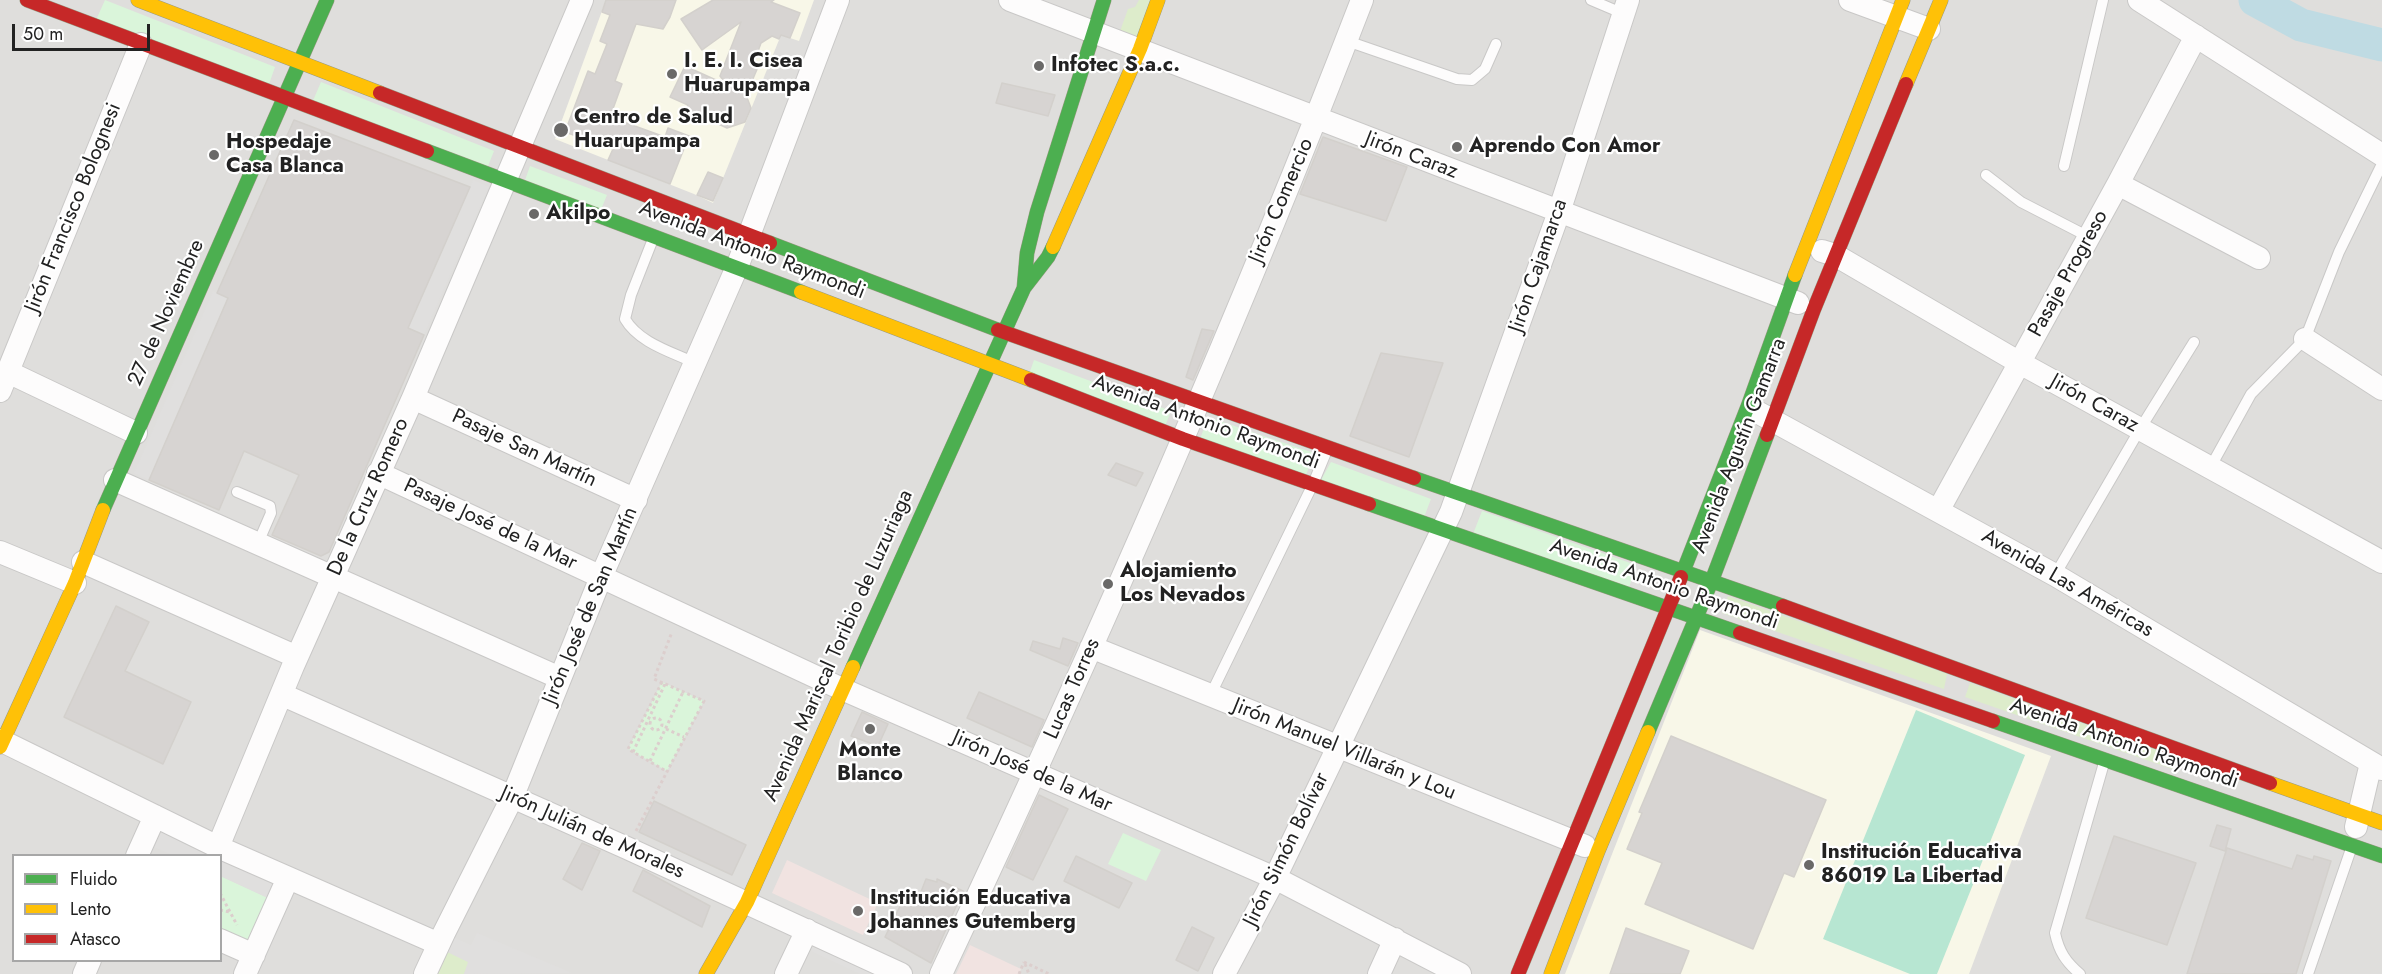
<!DOCTYPE html>
<html>
<head>
<meta charset="utf-8">
<style>
	body { margin:0 }
	#map { position:relative; width:2382px; height:974px; overflow:hidden; background:#f0eeeb; font-family:Jost,sans-serif }
	canvas { display:block }
	.legend { position:absolute; left:12px; top:854px; width:210px; height:108px; box-sizing:border-box; background:#fff; border:2px solid #a7a7a7; margin:0; padding:8px 10px; list-style:none; font-size:18px; color:#222 }
	.legend li { display:flex; align-items:center; gap:12px; height:30px }
	.legend b { width:30px; border:2px solid #a7a7a7 }
	.scale { position:absolute; left:12px; top:24px; width:138px; height:27px; box-sizing:border-box; border:3px solid #222; border-top:0; padding-left:8px; font-size:18px; line-height:21px; white-space:nowrap; color:#222; -webkit-text-stroke:4px #fff; paint-order:stroke }
</style>
</head>
<body>
<div id="map">
<canvas width="2382" height="974"></canvas>
<ul class="legend">
<li><b style="height:8px;background:#4caf50"></b>Fluido</li>
<li><b style="height:8px;background:#ffc107"></b>Lento</li>
<li><b style="height:8px;background:#c62828"></b>Atasco</li>
</ul>
<div class="scale">50 m</div>
</div>
<script>
const g = document.querySelector('canvas').getContext('2d');
g.lineJoin = 'round';
function fill(path, color) { g.fillStyle = color; g.fill(path, 'evenodd'); }
function stroke(path, color, width, dash) { g.strokeStyle = color; g.lineWidth = width; g.lineCap = dash ? 'butt' : 'round'; g.setLineDash(dash || []); g.stroke(path); }
function write(font, color, halo, rows, align = 'center') {
  g.font = font + ' Jost,sans-serif'; g.lineWidth = 4.5; g.setLineDash([]); g.textBaseline = 'middle'; g.strokeStyle = halo; g.fillStyle = color; for (const [text, x, y, turn = 0] of rows) {
    g.save(); g.translate(x, y); g.rotate((+turn || 0) * Math.PI / 180); g.textAlign = isNaN(turn) ? turn : align; if (halo) g.strokeText(text, 0, 0); g.fillText(text, 0, 0); g.restore();
  }
}
const residential = new Path2D(`
	M0,0H2382V974H0ZM14,856H220V960H14Z`);
const commercial = new Path2D(`
	M787,860L878,903L863,935L772,893Z
	M970,945L1021,969L1019,974H956Z`);
const education = new Path2D(`
	M606,0H814L799,41L781,35L713,203L694,194L555,139Z
	M1700,630L2051,756L1969,974H1565Z`);
const grass = new Path2D(`
	M1139,0H1156L1143,41L1119,34L1128,9L1135,7Z
	M1728,596L1947,674L1944,689L1722,613Z
	M1970,683L2181,759L2178,771L1965,697Z
	M437,947L469,962L464,974H425Z`);
const park = new Path2D(`
	M105,0L275,67L268,87L96,20Z
	M321,82L494,151L486,171L312,103Z
	M530,166L607,195L600,212L524,183Z
	M1034,360L1171,411L1164,429L1028,377Z
	M1208,417L1314,453L1305,478L1199,442Z
	M1331,462L1431,499L1423,520L1321,480Z
	M1482,511L1636,565L1629,588L1473,534Z
	M662,682L704,701L667,771L628,749Z
	M1123,833L1161,850L1146,881L1108,864Z
	M220,876L270,899L250,948L221,934Z`);
const pitch = new Path2D(`
	M1916,710L2025,755L1937,974H1910L1823,939Z`);
const parking = new Path2D(`
	M473,180L489,187L424,335L408,328Z
	M213,291L228,298L149,480L134,473Z
	M158,828L217,855H173L149,845Z
	M221,857L275,882L270,899L221,876Z
	M444,933L471,945L477,933L572,973L464,974L468,962L437,947Z
	M815,939L889,974H860L811,951Z`);
const river = new Path2D(`
	M2255,0L2301,25L2382,45`);
const building = new Path2D(`
	M606,0H676L670,17L663,29L636,24L615,81L622,84L610,117L665,137L668,128L689,136L670,184L608,160L613,149L565,132L588,71L595,74L607,44L600,41L610,15L602,12Z
	M713,0H774L771,2L800,13L790,38L781,35L779,39L772,36L761,43L753,65L758,67L746,95L751,108L745,122L727,128L686,109L688,105L670,97L685,66L727,85L720,76L741,22L702,50L681,19Z
	M1002,83L1055,95L1048,116L996,103Z
	M294,120L470,187L408,328L424,335L329,552L321,556L272,535L299,475L244,451L219,510L149,480L228,298L217,293Z
	M1323,137L1407,167L1386,221L1300,194Z
	M708,172L723,178L713,201L697,195Z
	M1202,329L1214,331L1193,380L1186,377Z
	M1381,353L1443,363L1409,457L1350,436Z
	M1116,463L1143,473L1136,486L1108,475Z
	M116,606L149,622L125,671L191,702L163,764L64,717Z
	M1063,638L1078,643L1068,666L1030,650L1033,641L1060,649Z
	M979,692L1044,720L1032,747L967,718Z
	M862,712L888,724L878,746L851,736Z
	M1671,736L1826,800L1794,877L1784,873L1753,949L1645,904L1662,863L1627,849L1642,813L1639,812Z
	M1039,795L1068,809L1033,880L1006,867Z
	M654,801L746,845L732,875L639,832Z
	M2217,825L2231,829L2225,851L2210,846Z
	M2114,836L2196,863L2167,945L2086,918Z
	M582,843L600,851L582,890L563,879Z
	M2227,848L2292,869L2297,855L2313,860L2314,856L2331,861L2296,974H2187Z
	M1076,856L1132,883L1119,908L1064,881Z
	M643,870L710,906L702,927L633,891Z
	M926,879L937,882V879L963,891L931,963L885,937L905,896L917,902Z
	M1192,927L1214,938L1198,971L1176,960Z
	M1626,928L1689,951L1680,974H1610Z`);
const path = new Path2D(`
	M662,682L628,749L666,771
	M650 724a6 6 0 1 1 12 0a6 6 0 1 1-12 0Z
	M666,729L684,737
	M633,752L665,684
	M650,761L683,692
	M636,831L704,701L654,679L672,632
	M220,893L237,925
	M220,910L230,912
	M1024,962L1049,974
	M1025,964L1029,974
	M1019,974L1024,962`);
const lane = new Path2D(`
	M1591,0L1624,14
	M1347,41L1457,79L1472,80L1485,69L1496,44
	M2064,166L2103,0
	M1986,175L2021,202L2089,237
	M653,239L631,295L625,319C639,343 672,352 695,363
	M2210,468L2251,394L2305,339L2339,252L2382,164
	M237,492L270,506L271,513L258,543
	M2055,575L2140,429L2194,342
	M1210,696L1313,484L1327,450
	M2080,974C2066,962 2059,952 2055,933L2104,763
	M2308,974L2351,849`);
const street = new Path2D(`
	M1010,0L1798,303
	M1850,0L1929,29
	M2139,0L2382,155
	M2118,184L2259,258
	M1822,251L1835,255L2020,363L2382,562
	M2305,339L2382,389
	M8,372L136,433
	M0,391L141,44
	M413,398L636,500
	M1759,413L2055,575L2382,769
	M378,473L842,689L1275,878L1460,974
	M115,480L560,678
	M1938,511L2118,184L2196,36
	M0,552L75,583
	M83,562L297,657
	M1091,647L1585,846
	M283,695L627,848L901,974
	M0,740L218,847L439,944
	M2356,827L2371,763
	M218,847L293,666L413,398L582,0
	M137,856L155,816
	M220,940L254,955
	M84,974L90,960
	M245,974L288,878
	M425,974L444,933L512,798L601,577L737,267L838,0
	M786,974L807,930
	M941,974C1092,654 1235,330 1362,0
	M1224,974L1275,878L1451,512L1559,212L1628,0
	M1379,974L1395,939`);
const fast = new Path2D(`
	M427,151L801,292
	M770,243L998,330
	M1024,287L1027,253L1037,212L1104,0
	M1414,478L1783,606
	M1369,504L1740,633
	M103,510L327,0
	M1681,577L1748,406L1795,275
	M853,667L1024,288L1048,257L1053,247
	M1993,721L2382,856
	M1648,732L1712,580L1767,435`);
const slow = new Path2D(`
	M138,0L380,93
	M1906,84L1941,0
	M1053,247L1140,49L1158,0
	M1795,275L1903,0
	M801,292L1031,380
	M0,747L75,583L103,510
	M2270,783L2382,823
	M706,974L747,902L853,667
	M1551,974L1598,851L1648,732`);
const jam = new Path2D(`
	M27,0L427,151
	M380,93L770,243
	M998,330L1414,478
	M1031,380L1183,439L1369,504
	M1767,435L1814,309L1906,84
	M1783,606L2270,783
	M1740,633L1993,721
	M1518,974L1681,577`);
const markers = [
	[1039,66,6,"#6a6968"],
	[672,74,6,"#6a6968"],
	[561,130,8,"#6a6968"],
	[1457,147,6,"#6a6968"],
	[214,155,6,"#6a6968"],
	[534,214,6,"#6a6968"],
	[1108,584,6,"#6a6968"],
	[870,729,6,"#6a6968"],
	[1809,865,6,"#6a6968"],
	[858,911,6,"#6a6968"]
];
const poiNames = [
	["I. E. I. Cisea",684,62],
	["Huarupampa",684,86],
	["Infotec S.a.c.",1051,66],
	["Centro de Salud",574,118],
	["Huarupampa",574,142],
	["Hospedaje",226,143],
	["Casa Blanca",226,167],
	["Aprendo Con Amor",1469,147],
	["Akilpo",546,214],
	["Alojamiento",1120,572],
	["Los Nevados",1120,596],
	["Monte",870,751,"center"],
	["Blanco",870,775,"center"],
	["Institución Educativa",1821,853],
	["86019 La Libertad",1821,877],
	["Institución Educativa",870,899],
	["Johannes Gutemberg",870,923]
];
const streetNames = [
	["Jirón Caraz",1411,156,21],
	["Jirón Comercio",1282,201,-67],
	["Jirón Francisco Bolognesi",74,208,-68],
	["Avenida Antonio Raymondi",752,251,21],
	["Jirón Cajamarca",1539,266,-71],
	["Pasaje Progreso",2069,274,-61],
	["27 de Noviembre",167,313,-66],
	["Jirón Caraz",2094,404,29],
	["Avenida Antonio Raymondi",1206,423,20],
	["Avenida Agustín Gamarra",1740,446,-69],
	["Pasaje San Martín",524,449,25],
	["De la Cruz Romero",369,497,-66],
	["Pasaje José de la Mar",490,525,25],
	["Avenida Las Américas",2067,584,30],
	["Avenida Antonio Raymondi",1664,585,19],
	["Jirón José de San Martín",591,606,-67],
	["Avenida Mariscal Toribio de Luzuriaga",839,646,-66],
	["Lucas Torres",1073,689,-66],
	["Avenida Antonio Raymondi",2124,744,19],
	["Jirón Manuel Villarán y Lou",1344,750,22],
	["Jirón José de la Mar",1032,772,24],
	["Jirón Julián de Morales",592,833,24],
	["Jirón Simón Bolívar",1287,850,-64]
];
fill(residential, '#dfdedc');
fill(commercial, '#f1e3e1');
fill(education, '#f8f7e8');
fill(grass, '#ddeccb');
fill(park, '#daf5da');
fill(pitch, '#b7e6d2');
fill(parking, '#e0dfde');
stroke(river, '#bfdbe3', 33);
fill(building, '#d7d4d2');
stroke(building, '#d3d0cc', 1.5);
stroke(lane, '#c9c8c7', 12);
stroke(street, '#c9c8c7', 24);
stroke(fast, '#999a82', 15);
stroke(slow, '#999a82', 15);
stroke(jam, '#999a82', 15);
stroke(path, '#dccecd', 3, [3, 3]);
stroke(lane, '#fdfcfc', 10);
stroke(street, '#fdfcfc', 22);
stroke(fast, '#4caf50', 14);
stroke(slow, '#ffc107', 14);
stroke(jam, '#c62828', 14);
for (const [x, y, r, color] of markers) { const dot = new Path2D(); dot.arc(x, y, r, 0, 2 * Math.PI); g.fillStyle = color; g.fill(dot); stroke(dot, '#fff', 2); }
write('bold 21px', '#222', '#fff', poiNames, 'left');
write('21px', '#222', '#fff', streetNames);
</script>
</body>
</html>
